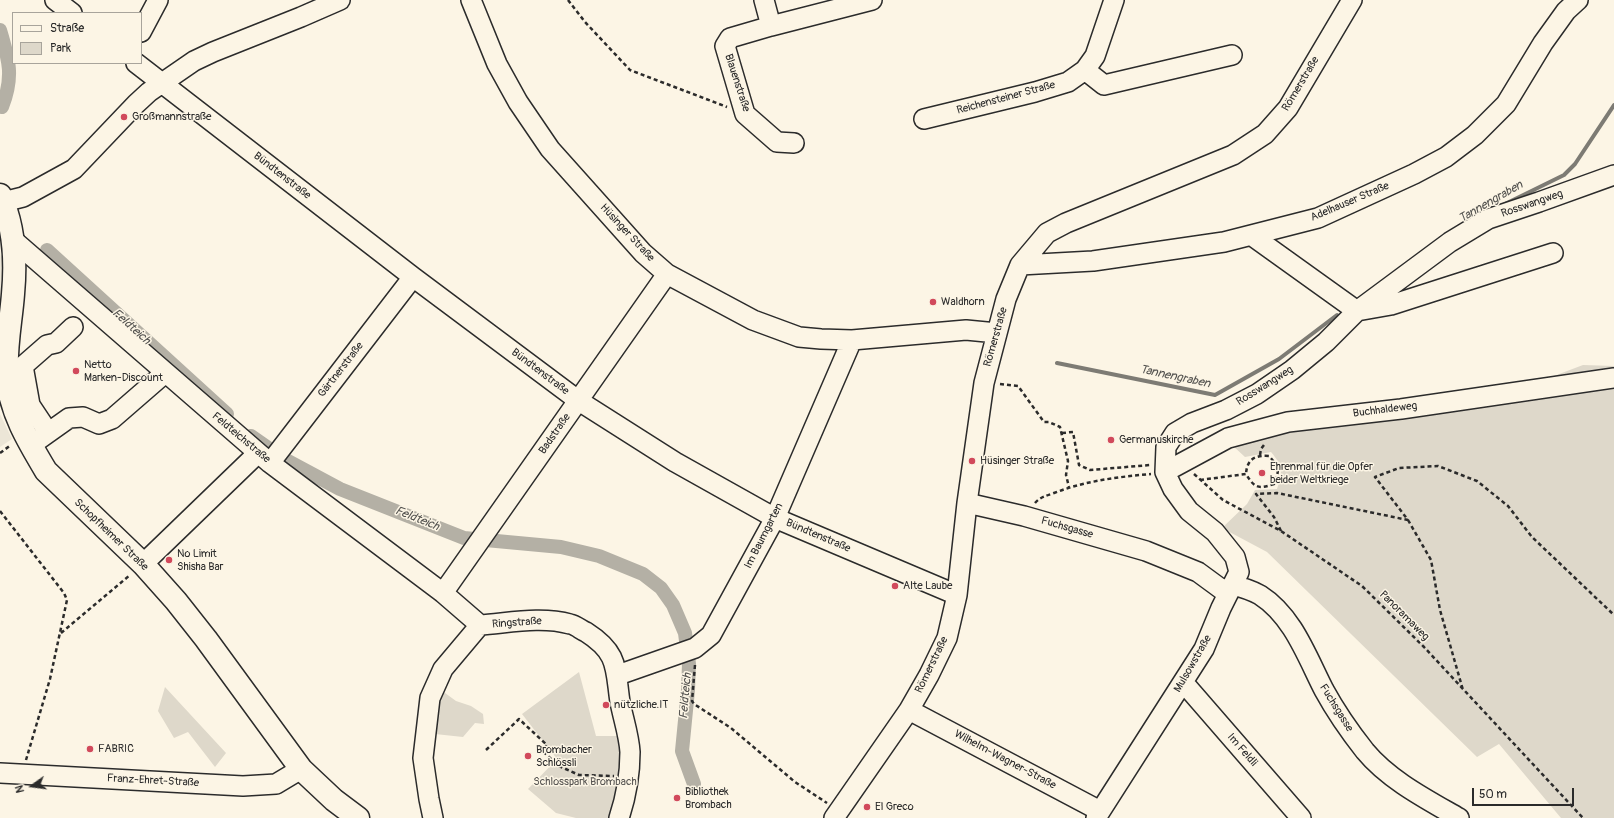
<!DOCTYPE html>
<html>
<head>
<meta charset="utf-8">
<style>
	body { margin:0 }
	#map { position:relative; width:1614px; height:818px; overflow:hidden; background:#fcf5e5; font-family:Pangolin,sans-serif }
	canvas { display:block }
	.legend { position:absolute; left:12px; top:12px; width:130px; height:52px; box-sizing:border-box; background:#fcf5e5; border:1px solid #a8a49b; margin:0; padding:5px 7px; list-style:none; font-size:12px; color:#2b2b2b }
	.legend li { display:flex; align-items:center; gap:8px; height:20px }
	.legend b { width:20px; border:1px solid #a8a49b }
	.north { position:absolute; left:12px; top:766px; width:40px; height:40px; -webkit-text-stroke:3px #fcf5e5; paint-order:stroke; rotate:256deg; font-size:11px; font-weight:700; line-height:16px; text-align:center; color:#2b2b2b }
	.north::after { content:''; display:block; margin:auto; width:14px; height:18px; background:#2b2b2b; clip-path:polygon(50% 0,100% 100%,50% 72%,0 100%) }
	.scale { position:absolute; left:1472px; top:788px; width:102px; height:18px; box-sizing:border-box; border:2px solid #2b2b2b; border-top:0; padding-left:5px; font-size:12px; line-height:14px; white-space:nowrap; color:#2b2b2b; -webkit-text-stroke:3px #fcf5e5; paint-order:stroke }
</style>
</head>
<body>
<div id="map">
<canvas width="1614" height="818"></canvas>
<ul class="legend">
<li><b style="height:5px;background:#fcf5e5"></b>Straße</li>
<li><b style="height:11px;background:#ded8ca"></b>Park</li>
</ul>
<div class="north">N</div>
<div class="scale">50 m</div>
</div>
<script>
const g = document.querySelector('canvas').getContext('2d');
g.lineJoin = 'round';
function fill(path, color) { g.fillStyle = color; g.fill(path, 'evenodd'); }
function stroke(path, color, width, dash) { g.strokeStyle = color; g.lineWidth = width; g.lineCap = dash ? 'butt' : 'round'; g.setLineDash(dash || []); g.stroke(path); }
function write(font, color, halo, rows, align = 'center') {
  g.font = font + ' Pangolin,sans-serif'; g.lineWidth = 3; g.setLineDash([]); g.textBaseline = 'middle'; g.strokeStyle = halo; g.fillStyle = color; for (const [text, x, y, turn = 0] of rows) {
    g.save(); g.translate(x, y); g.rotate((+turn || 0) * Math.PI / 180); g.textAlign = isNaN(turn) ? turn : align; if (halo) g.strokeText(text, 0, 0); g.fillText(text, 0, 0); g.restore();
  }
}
const built = new Path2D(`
	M0,250L3,275L0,298Z
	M0,414L12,439L0,447Z`);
const green = new Path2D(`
	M1583,365L1614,366V818H1561L1499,744L1477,757L1267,552L1222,528L1247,504L1255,490L1277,489C1283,472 1283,466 1271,452L1245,457L1232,445L1254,435L1509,393Z
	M579,672L596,736H624L625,773L613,818H576L556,813L528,789L557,759L522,714Z
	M165,687L226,753L215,767L188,732L174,738L158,711Z
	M441,690L456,701L471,706L483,714L484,724L475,723L463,737L435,734Z`);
const stream = new Path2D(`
	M1505,204L1564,175L1575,164L1614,105
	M1057,363L1215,395L1279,359L1337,315`);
const canal = new Path2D(`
	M0,30C9,60 14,77 2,107
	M47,250L227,414
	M251,436L284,459L340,489L464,538L561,547L599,556L643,574L661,588L673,605L685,633L689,664L688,690L682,751L694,784`);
const path = new Path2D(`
	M568,0L585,22L630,70L727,107
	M1000,384L1018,386L1044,422H1049L1060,427L1068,461L1066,475L1069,487
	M1062,433L1073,432L1079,465L1090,470L1150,465
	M0,453L11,445
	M1260,455L1261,449L1264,445
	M1194,474L1223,500L1281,531L1362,586L1424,647L1583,818
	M1200,480L1246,474C1255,489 1259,489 1274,484C1280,470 1279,467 1269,456C1255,455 1247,459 1246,474
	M1035,503C1040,497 1046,496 1054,493C1085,481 1117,477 1151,474
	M0,511L64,593L67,600L50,679L26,760
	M1408,520L1431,560L1440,610L1463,690
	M1281,531L1274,517L1256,494L1277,493L1408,520L1375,477L1399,468L1438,466L1477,481L1508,506L1532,537L1614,615
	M61,633L130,575
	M695,665L692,701L694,704L731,728L795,782L827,803
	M538,747L559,766L579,775L614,776
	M486,750L519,719L547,745L542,751`);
const minor = new Path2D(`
	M55,0L72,13
	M471,0L497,64L518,102L550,149L643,253L667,274L753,320L799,337L821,339L852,340L966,330L997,333
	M764,0L771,26L872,0
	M771,26L730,38L725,46L745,114L777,142L794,143
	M141,32L158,0
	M136,63L413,277L579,401L675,462L775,518L957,595
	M1085,70L1104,85L1232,55
	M924,119L1035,92L1068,82L1085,70L1095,56L1114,0
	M3,202L23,197L74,169L136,104L149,92L194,61L213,52L301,17L340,0
	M1251,235L1357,311L1391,305L1553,253
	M12,239L270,463L443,593L480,625
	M1020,265L1093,261L1224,242L1318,218L1414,174L1446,157L1475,135L1506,104L1543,43L1566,11L1578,0
	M48,432L30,405L23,366L47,345L56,343L73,327
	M31,445L69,418L83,417L99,424L112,419L165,373
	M270,463L413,277
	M1165,472L1166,447L1175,433L1192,423L1226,410L1257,394L1292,370L1326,342L1357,311L1450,242L1488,219L1539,202L1614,175
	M1165,472L1228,438L1288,422L1401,409L1614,378
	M967,503L1024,516L1146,551L1198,572L1228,594
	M143,564L258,453
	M1232,585C1241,587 1251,590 1260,595C1293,616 1307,657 1324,690C1336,712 1350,732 1365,751C1389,780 1426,799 1459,818
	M443,593L667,274
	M618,675L695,648L711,635L775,518L852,340
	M1183,682L1301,818
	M909,710L1100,811
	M0,773L243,786L276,784L301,769
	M433,818L429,799L423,758L430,698L443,669L480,625C509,623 541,616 570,624C576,625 581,630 586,632C619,653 615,668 620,702C623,718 629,735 630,752C630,775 626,797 619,818
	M834,818L909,710L929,675L947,638L957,595L967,503L984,383L1006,299L1020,265L1047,233L1066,223L1233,155L1265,134L1288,108L1352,0
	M1096,818L1204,649L1221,608L1239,572L1235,557L1215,532L1189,511L1173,489L1165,472`);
const major = new Path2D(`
	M0,195C14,225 16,262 13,294C11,321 5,348 7,376C10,411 28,441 46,471L143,564L176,601L206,639L301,769L334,800L358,818`);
const markers = [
	[124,117,4,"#d1495b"],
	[933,302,4,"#d1495b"],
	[76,371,4,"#d1495b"],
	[1111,440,4,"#d1495b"],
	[972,461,4,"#d1495b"],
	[1262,473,4,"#d1495b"],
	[169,560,4,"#d1495b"],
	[895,586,4,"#d1495b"],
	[606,705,4,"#d1495b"],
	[90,749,4,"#d1495b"],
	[528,756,4,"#d1495b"],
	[677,798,4,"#d1495b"],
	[867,807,4,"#d1495b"]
];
const streetNames = [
	["Blauenstraße",737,83,72],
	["Römerstraße",1301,84,-59],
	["Reichensteiner Straße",1006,98,-15],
	["Bündtenstraße",282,176,38],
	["Adelhauser Straße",1350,202,-23],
	["Rosswangweg",1532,204,-19],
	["Hüsinger Straße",627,233,47],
	["Römerstraße",996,337,-74],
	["Gärtnerstraße",341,370,-52],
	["Bündtenstraße",540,372,37],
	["Rosswangweg",1265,386,-32],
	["Buchhaldeweg",1385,410,-7],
	["Badstraße",555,434,-55],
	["Feldteichstraße",241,438,40],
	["Fuchsgasse",1067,528,16],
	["Schopfheimer Straße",111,535,44],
	["Im Baumgarten",764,536,-63],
	["Bündtenstraße",818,536,23],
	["Panoramaweg",1404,616,45],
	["Ringstraße",517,623,-4],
	["Mulsowstraße",1193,664,-60],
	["Römerstraße",932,665,-64],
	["Fuchsgasse",1336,708,58],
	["Im Feldli",1242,750,49],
	["Wilhelm-Wagner-Straße",1005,760,28],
	["Franz-Ehret-Straße",153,781,3]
];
const poiNames = [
	["Großmannstraße",132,117],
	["Waldhorn",941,302],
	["Netto",84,365],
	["Marken-Discount",84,378],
	["Germanuskirche",1119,440],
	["Hüsinger Straße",980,461],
	["Ehrenmal für die Opfer",1270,467],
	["beider Weltkriege",1270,480],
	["No Limit",177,554],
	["Shisha Bar",177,567],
	["Alte Laube",903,586],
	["nützliche.IT",614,705],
	["FABRIC",98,749],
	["Brombacher",536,750],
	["Schlössli",536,763],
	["Bibliothek",685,792],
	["Brombach",685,805],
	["El Greco",875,807]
];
const parkNames = [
	["Schlosspark Brombach",585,782]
];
const waterNames = [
	["Tannengraben",1491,202,-30],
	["Feldteich",131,327,42],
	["Tannengraben",1175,377,12],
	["Feldteich",417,519,22],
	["Feldteich",686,696,-85]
];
fill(built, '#ece6d7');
fill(green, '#ded8ca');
stroke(stream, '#7d7b74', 4);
stroke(canal, '#b4b0a5', 14);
stroke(minor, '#2b2b2b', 22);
stroke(major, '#2b2b2b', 25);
stroke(path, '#2b2b2b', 2.5, [4, 3]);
stroke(minor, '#fcf5e5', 19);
stroke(major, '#fcf5e5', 22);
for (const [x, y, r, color] of markers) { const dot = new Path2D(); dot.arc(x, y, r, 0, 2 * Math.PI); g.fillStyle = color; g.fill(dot); stroke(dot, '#fcf5e5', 1.5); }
write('11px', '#2b2b2b', '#fcf5e5', streetNames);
write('11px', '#2b2b2b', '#fcf5e5', poiNames, 'left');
write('11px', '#585653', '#fcf5e5', parkNames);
write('italic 12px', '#545350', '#fcf5e5', waterNames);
</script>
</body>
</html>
